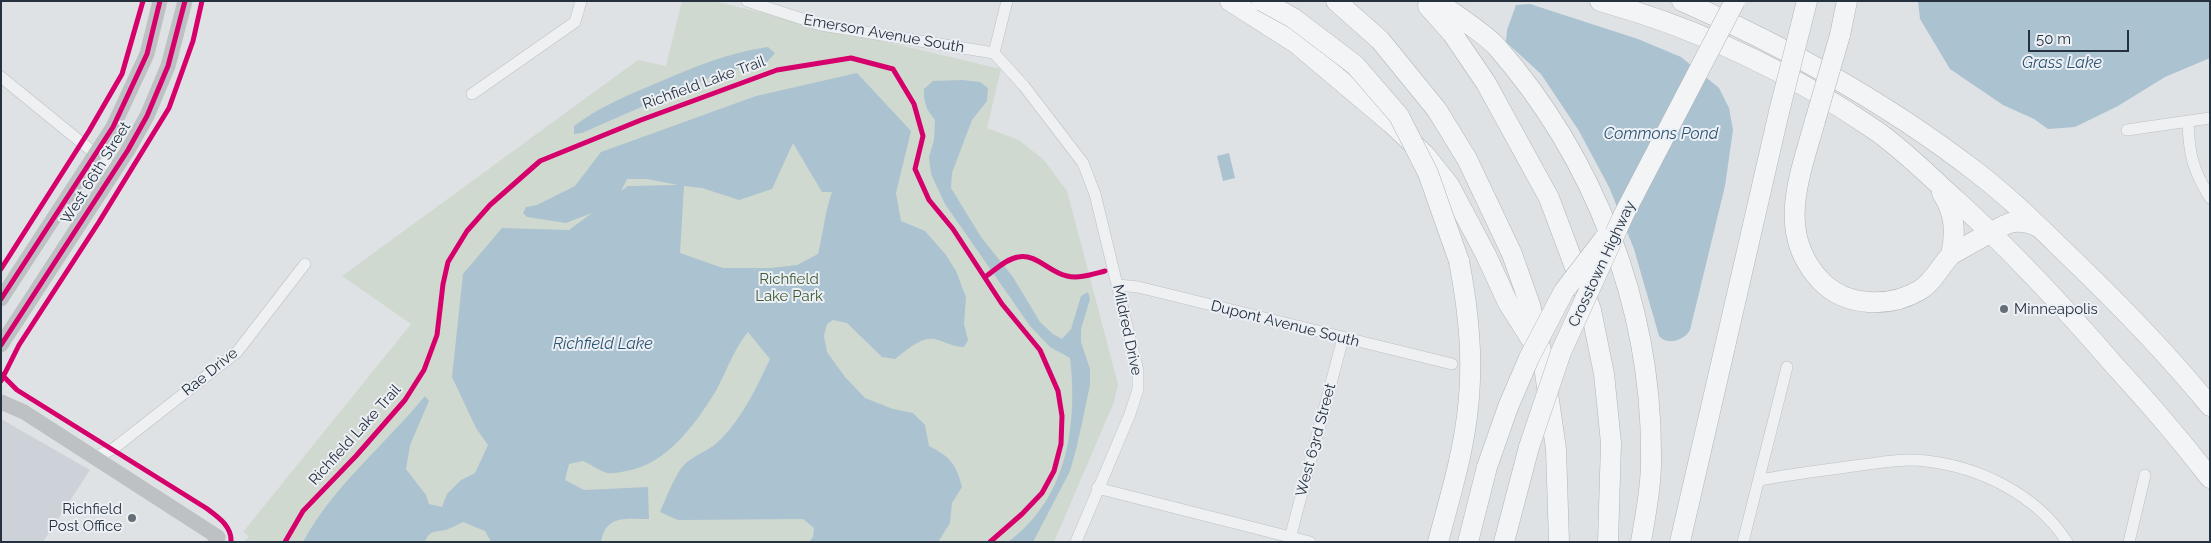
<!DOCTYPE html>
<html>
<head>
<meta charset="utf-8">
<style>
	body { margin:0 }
	#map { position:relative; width:2211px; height:543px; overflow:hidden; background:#dfe2e4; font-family:Raleway,sans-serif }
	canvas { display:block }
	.frame { position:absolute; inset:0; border:2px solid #25313e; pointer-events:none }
	.scale { position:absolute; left:2028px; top:30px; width:101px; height:22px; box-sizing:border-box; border:2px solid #25313e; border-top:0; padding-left:6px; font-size:15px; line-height:18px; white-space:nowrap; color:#25313e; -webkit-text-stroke:4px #ecf0f5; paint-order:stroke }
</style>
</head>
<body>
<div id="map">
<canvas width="2211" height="543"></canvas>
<div class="frame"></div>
<div class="scale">50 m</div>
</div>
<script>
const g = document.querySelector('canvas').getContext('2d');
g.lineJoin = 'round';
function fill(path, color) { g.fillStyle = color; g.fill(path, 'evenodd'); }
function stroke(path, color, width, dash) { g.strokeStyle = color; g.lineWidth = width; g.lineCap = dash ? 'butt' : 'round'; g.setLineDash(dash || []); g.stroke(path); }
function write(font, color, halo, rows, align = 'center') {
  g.font = font + ' Raleway,sans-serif'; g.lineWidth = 4; g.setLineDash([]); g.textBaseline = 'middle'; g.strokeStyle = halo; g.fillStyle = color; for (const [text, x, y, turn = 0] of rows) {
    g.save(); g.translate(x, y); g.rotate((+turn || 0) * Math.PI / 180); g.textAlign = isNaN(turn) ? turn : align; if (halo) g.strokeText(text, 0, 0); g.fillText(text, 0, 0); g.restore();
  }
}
const built = new Path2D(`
	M1,419L90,470L43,542H1Z`);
const green = new Path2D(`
	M682,1H713L1001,69L987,128L1019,140L1044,160L1067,191L1118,384L1114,402L1054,542H244L249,536L243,532L411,324L342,276L638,60L666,66Z`);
const water = new Path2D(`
	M1918,1H2210V58L2165,77L2118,106L2075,127L2048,129L2034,119L2003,105L1950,69L1920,19Z
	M1530,4L1638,39L1681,57L1719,88L1729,108L1733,130L1725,186L1690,330C1685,340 1667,346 1659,336L1634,249L1609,187L1579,131L1541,74L1506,42L1507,30L1516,5Z
	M768,47L775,53L767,62L732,70L696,83L582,133L574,134V126C600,106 629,95 659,82C696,66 728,53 768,47Z
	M857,73L911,131L896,193L901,221L925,231L946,255L956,271L966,297L964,324L968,340L964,347C953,347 944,341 934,339C920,337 906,351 895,359L882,357L847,323L833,320L827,324L824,336L827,352L845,377L865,398L893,409L913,413L925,425L929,446C950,457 956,463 962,487L952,503L950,523L938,542H809L813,537L814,528L803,519L678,520L660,512C666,499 676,471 687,462C699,453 712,449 722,438C743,416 757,387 770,359L748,332C734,349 727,370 717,389C697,422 667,465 626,471C621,472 612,474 607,473C600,471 590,464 583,461L569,464L565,480L584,490L648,487L649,519C626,519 606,514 601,542H491L485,531L463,522C458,524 454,527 448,529C438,533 430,528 425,542H303C333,486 385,445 425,396L429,401L410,445L406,469L426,495L429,504L442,507L447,494L461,480L475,473L488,445L476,428L452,377L463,274L502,228L569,230L592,213L566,223L527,217L523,213L526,207L537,205L575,186L601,152L756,96ZM793,143L822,192H832C825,212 823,233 818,254L797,265L770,268H723L680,253L684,186L702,188L739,200L772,189ZM627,179H647L678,185L628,186L621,191Z
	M962,80L980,82L988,88L987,101L972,120L952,173L951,188L981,237L1013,277L1040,322L1053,334L1062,339L1071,329L1081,296L1088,292L1090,299L1081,329V342L1090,369V385L1077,446L1070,471L1033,542H1008C1067,499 1078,426 1070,358L1050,347L1030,326L945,204L931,174L929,157L934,140L935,120L927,109L924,98V89L933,81Z
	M1229,153L1235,178L1223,181L1217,156Z`);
const street = new Path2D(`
	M747,1L821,25L994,53
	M994,53L1024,86L1083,163L1095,194L1138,371V389L1130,414L1076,542
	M994,53L1007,1
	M1,77L114,169
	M472,94L575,22L581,1
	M2188,122C2189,155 2193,170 2210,198
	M2127,130L2210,118
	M1118,285L1138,287L1452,364
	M95,457L113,449L237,352L305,264
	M1760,480C1791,474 1823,470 1854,466C1877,463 1903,458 1926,461C1980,467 2037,495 2067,542
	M1097,488L1310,542
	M1289,542L1343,338
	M1743,542L1787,367
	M2129,542L2145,475`);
const secondary = new Path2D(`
	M1,299L113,127L147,54L160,1
	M1,345L128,150L147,116L168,66L185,1
	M1,402L24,412L218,537L215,542`);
const highway = new Path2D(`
	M1230,1L1296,43L1391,123L1425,155L1449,185L1486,255L1508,303L1534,344
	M1336,1L1380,40L1437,110L1467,159L1512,254L1530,305L1543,359L1556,449L1559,542
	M1436,1C1454,14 1483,32 1497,47C1594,158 1651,304 1651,452C1652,482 1646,512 1641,542
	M1600,1C1697,28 1792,73 1875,130C1904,150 1930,177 1956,200C2013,252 2065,308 2115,366C2148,402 2180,439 2210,478
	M1682,1C1783,45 1888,104 1975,171C2008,196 2038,226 2068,255C2118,303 2166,352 2210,406
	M1428,6L1452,33L1486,83L1549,198L1591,310L1604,374L1611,443L1608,542
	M1803,17L1807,1
	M1840,35L1847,1
	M1815,121C1800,176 1775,233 1821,281C1846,307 1890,308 1920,290C1933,282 1940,267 1950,256C1953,253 2005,224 2010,223C2020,220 2030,223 2039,227
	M1942,193C1955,213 1956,232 1951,255
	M1438,542C1449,500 1462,458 1467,416C1474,363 1469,313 1459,261
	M1468,542L1487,467
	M1504,542L1529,447
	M1680,542L1779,112`);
const highwayBridge = new Path2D(`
	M1262,1L1293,18L1355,65L1399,116L1428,173L1459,261
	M1779,112L1803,17
	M1815,121L1840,35
	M1529,447L1561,352L1624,214L1735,1
	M1487,467L1508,407L1529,358L1564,291L1604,239`);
const cycleway = new Path2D(`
	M1,269L89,131L122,74L143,1
	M985,277C995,270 1006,259 1018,257C1036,253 1050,273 1067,276C1079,279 1093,274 1105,271
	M1,299L113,127L147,54L160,1
	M1,345L128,150L147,116L168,66L185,1
	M1,374L17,390L206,508C218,517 232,526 231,542
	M1,381L19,345L99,222L169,108L193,41L202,1
	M285,542L303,511L356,456L405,400L424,370L437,335L443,284L448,262L467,231L490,205L540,161L641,120L777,70L851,58L893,69L914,104L923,136L915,169L929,200L953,229L1002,304L1040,350L1058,391L1062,416L1061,444L1054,471L1042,493L1022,514L990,542`);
const markers = [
	[2004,309,5,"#666f78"],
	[132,518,5,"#666f78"]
];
const streetNames = [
	["Emerson Avenue South",884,34,10],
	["Richfield Lake Trail",704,83,-20],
	["West 66th Street",96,173,-58],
	["Crosstown Highway",1602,264,-65],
	["Dupont Avenue South",1285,324,14],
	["Mildred Drive",1127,330,78],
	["Rae Drive",210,372,-39],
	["Richfield Lake Trail",355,435,-48],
	["West 63rd Street",1316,440,-75]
];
const parkNames = [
	["Richfield",789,279],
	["Lake Park",789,296]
];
const poiNames = [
	["Minneapolis",2014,309],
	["Richfield",122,509,"right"],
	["Post Office",122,526,"right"]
];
const waterNames = [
	["Grass Lake",2062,63],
	["Commons Pond",1661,134],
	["Richfield Lake",603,344]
];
fill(built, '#ccd2d8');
fill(green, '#d0d9cf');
fill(water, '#abc2d1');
stroke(street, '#bdc0c2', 12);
stroke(highway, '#b1b5b9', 21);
stroke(street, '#eef0f1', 11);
stroke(secondary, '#bdc1c4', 15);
stroke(highway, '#f3f4f5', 20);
stroke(highwayBridge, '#b1b5b9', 21, []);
stroke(highwayBridge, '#f3f4f5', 20);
stroke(cycleway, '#d6006c', 5);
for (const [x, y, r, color] of markers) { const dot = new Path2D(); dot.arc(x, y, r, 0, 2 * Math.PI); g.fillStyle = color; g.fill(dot); stroke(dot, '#ecf0f5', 2); }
write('15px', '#25313e', '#ecf0f5', streetNames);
write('15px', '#3e5a32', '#ecf0f5', parkNames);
write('15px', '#25313e', '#ecf0f5', poiNames, 'left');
write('italic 16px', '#2e5474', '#ecf0f5', waterNames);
</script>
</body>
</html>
